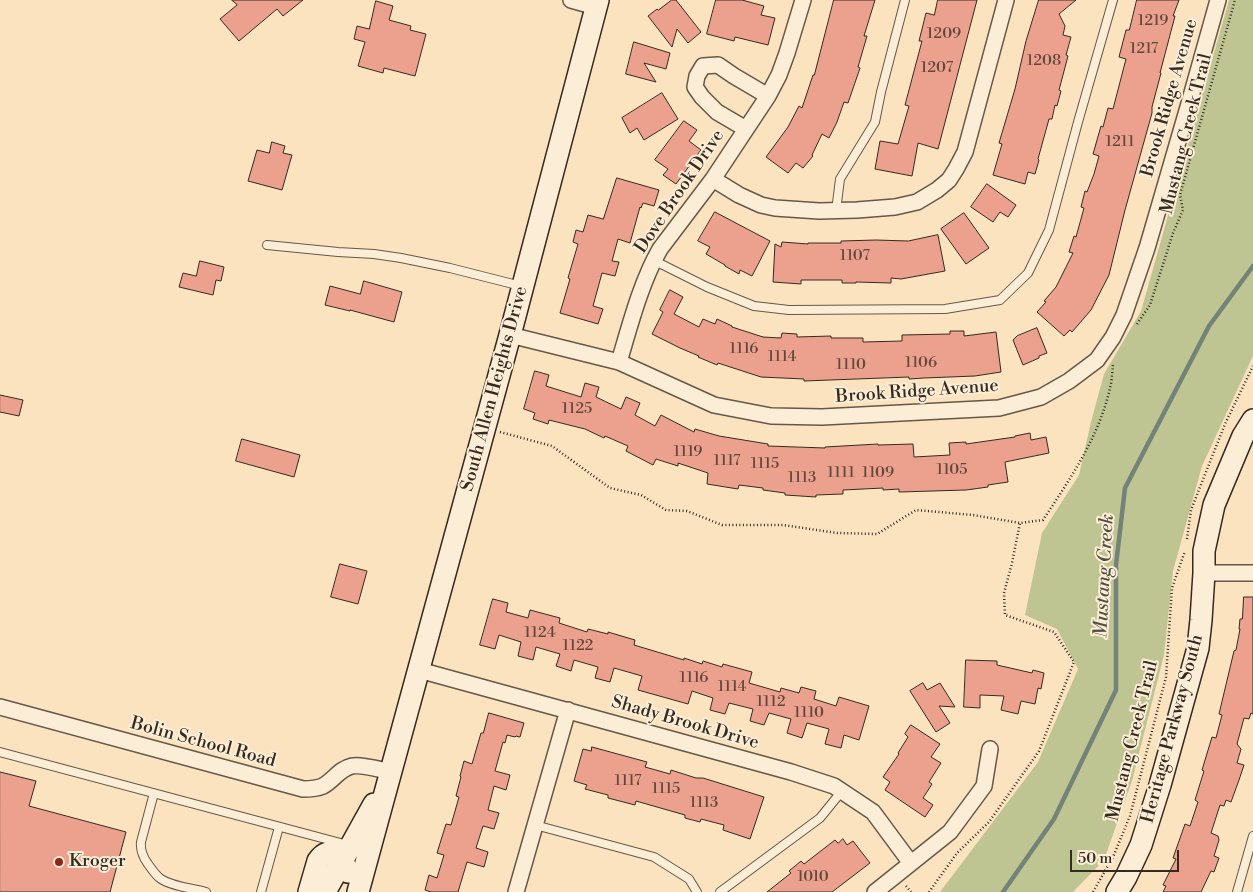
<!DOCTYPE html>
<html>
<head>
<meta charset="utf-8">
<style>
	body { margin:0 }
	#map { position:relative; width:1253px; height:892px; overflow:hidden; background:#fbe3c0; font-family:"Libre Bodoni",serif }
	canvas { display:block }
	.scale { position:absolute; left:1070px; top:850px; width:109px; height:22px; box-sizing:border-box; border:2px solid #342a20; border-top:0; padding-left:6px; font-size:15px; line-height:18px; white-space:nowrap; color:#342a20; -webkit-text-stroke:4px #fcedd6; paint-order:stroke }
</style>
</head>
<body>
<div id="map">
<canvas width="1253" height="892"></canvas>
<div class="scale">50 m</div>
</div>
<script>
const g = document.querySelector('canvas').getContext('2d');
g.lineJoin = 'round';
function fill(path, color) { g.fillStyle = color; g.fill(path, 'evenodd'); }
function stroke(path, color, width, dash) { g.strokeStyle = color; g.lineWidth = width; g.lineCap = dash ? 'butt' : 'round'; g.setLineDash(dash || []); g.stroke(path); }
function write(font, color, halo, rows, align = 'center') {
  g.font = font + ' "Libre Bodoni",serif'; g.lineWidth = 4; g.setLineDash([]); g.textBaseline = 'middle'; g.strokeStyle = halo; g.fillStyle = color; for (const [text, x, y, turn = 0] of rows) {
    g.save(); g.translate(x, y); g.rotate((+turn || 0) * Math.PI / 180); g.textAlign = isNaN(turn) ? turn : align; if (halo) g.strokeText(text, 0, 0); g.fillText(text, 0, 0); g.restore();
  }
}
const green = new Path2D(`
	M1229,0H1253V356L1202,466L1173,571L1164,655L1132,781L1104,860L1073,892H940L1038,762L1078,669L1057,629L1025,615L1042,533L1079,475L1091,422L1104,374L1141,311Z`);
const stream = new Path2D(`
	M1003,892L1054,819L1116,690V565L1125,488L1209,326L1253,266`);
const building = new Path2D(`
	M232,0H303L283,16L277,9L239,41L220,19L237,5Z
	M672,0H676L701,32L688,43L677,29L672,47L648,16L657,9L658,10Z
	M716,0H742L764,6L761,15L775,18L768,45L735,37L734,41L707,34Z
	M834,0H875L864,36H867L858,67L860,68L848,103L844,102L837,122L829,138L822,134L812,155L813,156L803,168L796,163L788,173L766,157L788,127L799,106L802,108L813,75H814Z
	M938,0H977L938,149L918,143L912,176L875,169L880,141L898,144L909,106L905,105L922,41H919L926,13L934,15Z
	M1039,0H1076L1059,14L1065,26L1063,35L1071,37L1066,55L1068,56L1059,90L1061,91L1057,106L1055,105L1052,119H1049L1038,159L1039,160L1035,174L1028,172L1025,184L993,175L1002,144L999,143L1015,89L1026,41Z
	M1137,0H1179L1173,16H1175L1160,73H1161L1152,107V113L1125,210L1109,275L1091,310L1072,332L1070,330L1064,336L1037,312L1046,302L1044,301L1056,287L1073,253L1069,252L1074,236L1076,237L1084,208L1081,207L1085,191L1087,192L1094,174L1099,156L1093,154L1101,126L1103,127L1108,108L1113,109L1126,59L1119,57L1126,30H1129Z
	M376,1L393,6L389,20L411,26L410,30L426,34L415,76L384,68L383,73L358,66L365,42L354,39L357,26L369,29Z
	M634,42L670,53L666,69L644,63L656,82L626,74Z
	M662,93L678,119L644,140L637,128L630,133L622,118Z
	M684,121L697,130L689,141L701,150L676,184L663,175L668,169L655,160Z
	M272,142L285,146L283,153L292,155L282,190L248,181L257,150L269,153Z
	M617,178L659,190L654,206L643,203L641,208L640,207L630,243L618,239L612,261L619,262L615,276L602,273L593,306L603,309L598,324L560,313L570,279L568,278L578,244L573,242L576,230L583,232L588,215L603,219Z
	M987,184L1016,205L1008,217L1000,212L993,222L971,207Z
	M715,212L770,241L752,276L740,270L739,274L725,266V265L706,254L710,247L698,241Z
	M964,213L989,248L966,264L941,229Z
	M938,235L945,271L901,279L891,278V283L856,282V283H842V280H801V284L773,282L775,244L781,247L782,242L808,244V243H841V241L876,240L908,241Z
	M200,261L224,267L221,281L216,280L213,295L179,287L183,273L196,276Z
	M364,281L402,292L394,322L350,310V311L325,305L330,286L360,294Z
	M670,290L683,297L674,314L699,327L703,319L715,324L717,319L732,326V327L763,337L781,338L782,333L797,334V337L831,336V338H863V342L902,341V335L950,334V331H964V336L996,332L1001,372L975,376L924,378L909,379V377L804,381V379L761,377L718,363L717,365L698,357L699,356L680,348L652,334L663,312L660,310Z
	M1037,328L1047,353L1039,356V358L1023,365L1013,340L1017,336Z
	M535,371L549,375L546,386L581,397L585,383L599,387L596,397L621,409L626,397L640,403L635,415L655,426L661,415L694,432L695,429L719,436L768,444V446L825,448V447L878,444V445L913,444L914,457L950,455L949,443L966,442V444L1015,437V436L1030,433L1031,440L1046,437L1049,453L1005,462L1008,482L988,485V487L966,490L899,492V489L883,490V488L843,490V494L816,495V497L785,495V493L763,490V488L739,485L738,489L707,484L708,473L678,463V466L656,459L653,465L626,451L628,446L605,436L604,438L585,429L549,420L548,424L533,419L535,413L524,409Z
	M0,395L23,400L19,416L0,412Z
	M242,439L300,455L294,477L236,461Z
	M340,564L367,571L358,604L331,597Z
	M1244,597H1253V714L1251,713L1249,719L1244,718L1237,744L1241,749L1237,763L1244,765L1239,780L1231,802L1226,800L1224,806L1220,805L1211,833L1218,836L1219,840L1214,856L1219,858L1214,872L1211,871L1201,892H1163L1166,886L1163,885L1176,859L1173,858L1185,824L1190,826L1198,802L1195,800L1204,771L1202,770L1212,737L1216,738L1222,715L1219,714L1234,651L1236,650L1240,629H1239L1240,619H1242Z
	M493,599L508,603L506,612L528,618L530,610L560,618L559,623L587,632L588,629L608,634V632L635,640L634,645L684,660V658L702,664L703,661L722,667L723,664L752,672L749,683L780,692L781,688L799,693L801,687L816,691L814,699L836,706L839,697L869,706L859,740L844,735L841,748L825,744L829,729L807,723L802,738L787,733L791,719L769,713L764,725L750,721L753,709L729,703L725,714L710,710L713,698L692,691L688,704L638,690L642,676L614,668L610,682L595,678L598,667L574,660L571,671L556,666L560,654L536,647L533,660L518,656L521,642L499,635L495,649L480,645Z
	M966,660L997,661V665L1032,673L1033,670L1044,673L1041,689L1038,688L1035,704L1021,701L1018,714L1001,710L1004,696L980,695V708L964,707Z
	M923,683L927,690L940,683L955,707L939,706L950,723L936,732L910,691Z
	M489,713L524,723L520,737L516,736L515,737L507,735L505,743L503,742L495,771L510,775L506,790L494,786L488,810L499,813L494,829L483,826L476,848L488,852L484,867L467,862L458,892H431L425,890L429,875L437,878L444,855L437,853L446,824L451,825L459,797L456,796L461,777L460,776L464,761L472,764L481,733H483Z
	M911,725L940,744L931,757L941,763L929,782L932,784L923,798L933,805L925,817L885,790L890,782L883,777L899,754L898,753L908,737L905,734Z
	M592,747L647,762L645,767L670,774L671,770L696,778H703L764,797L750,839L723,830L724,825L701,819L700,822L685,818V815L636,801L635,805L608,798V795L585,789L587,785L574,781L583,749L591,751Z
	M0,772L36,781L29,806L126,832L110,892H0Z
	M843,839L847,845L853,841L870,863L832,892H767L791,873L789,871L801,861L804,864L835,840L838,843Z`);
const path = new Path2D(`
	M1137,324L1150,305L1173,233L1183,210L1180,195L1235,0
	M500,432L552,446L610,488L641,495L666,510L687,511L722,525H783L837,533L877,534L916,510L973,515L1020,523L1043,520C1070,479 1099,437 1110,388C1112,381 1112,372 1113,365
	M1187,539L1191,510L1225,424L1253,366
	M906,886L911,892
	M929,892L957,853L989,822L1039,751L1074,662L1054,632L1005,615L1004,593L1012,563L1020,523
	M1093,892L1113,857L1130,816L1166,677L1172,588L1185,551`);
const lane = new Path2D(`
	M836,211L840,179L875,122L881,92L905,0
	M267,245L338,252L374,254L401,258L450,268L521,286
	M653,260L707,287L754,306L789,310L945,309L1000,300L1028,273L1049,230L1078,122L1113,0
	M0,752L348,845
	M154,793L141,842C140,851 143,857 148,864C152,869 155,875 161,879C173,887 192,888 206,892
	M535,825L654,857L689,879L697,892
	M261,892L279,827
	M720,892L820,818L842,791
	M1237,892L1253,836`);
const street = new Path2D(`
	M571,0L596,7
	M746,129L717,112L702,97L695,87L697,76L703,66L718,65L734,76L768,96
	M713,179L739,195L761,205L775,208L819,211L857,210L895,207L917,202L937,190L949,180L956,169L965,152L1006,0
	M510,335L619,362L714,405L771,416L822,417L999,408L1041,397L1069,381L1097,360L1113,337L1124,315L1147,248L1188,107L1218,0
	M619,362C630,325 641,282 660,249L713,179L768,96L779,75L787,53L803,0
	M1204,573H1253
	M419,670L791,772L834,786L873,812L910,862
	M0,707L303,789C310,789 316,789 323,786C334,780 339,769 352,766C362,764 381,770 391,772
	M516,892L568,710
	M875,892L950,832L984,786L990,749`);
const secondary = new Path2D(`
	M309,892L318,861C330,843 342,858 348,872
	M325,892L374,804
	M358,892L510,335L598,0
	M1117,892L1126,877L1141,845L1160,785L1198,648L1201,620L1204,573V551L1214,505L1243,436L1253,420`);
const markers = [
	[59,862,5,"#8f2418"]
];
const numberNames = [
	["1219",1153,21],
	["1209",944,34],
	["1217",1144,49],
	["1208",1044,61],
	["1207",937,68],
	["1211",1120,142],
	["1107",855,256],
	["1116",744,349],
	["1114",782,357],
	["1106",921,363],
	["1110",851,365],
	["1125",577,409],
	["1119",688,452],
	["1117",727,461],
	["1115",765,464],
	["1105",952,470],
	["1111",841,473],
	["1109",878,473],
	["1113",802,478],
	["1124",540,633],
	["1122",578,646],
	["1116",694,678],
	["1114",732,687],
	["1112",771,702],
	["1110",809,713],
	["1117",628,781],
	["1115",666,789],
	["1113",704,803],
	["1010",813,877]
];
const streetNames = [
	["Brook Ridge Avenue",1170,98,-74],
	["Mustang Creek Trail",1187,134,-76],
	["Dove Brook Drive",680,192,-56],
	["South Allen Heights Drive",495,389,-75],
	["Brook Ridge Avenue",917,392,-4],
	["Shady Brook Drive",685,723,16],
	["Heritage Parkway South",1173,729,-75],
	["Mustang Creek Trail",1133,741,-76],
	["Bolin School Road",203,743,15]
];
const poiNames = [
	["Kroger",69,862]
];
const waterNames = [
	["Mustang Creek",1105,576,-87]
];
fill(green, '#bec492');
stroke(stream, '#748378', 4.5);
fill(building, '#eba18e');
stroke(building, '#342a20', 1);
stroke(lane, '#665848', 10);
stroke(street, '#665848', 18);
stroke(secondary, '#342a20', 24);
stroke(path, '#342a20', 2.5, [1, 2.5]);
stroke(lane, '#fcedd6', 8);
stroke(street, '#fcedd6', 15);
stroke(secondary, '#fcedd6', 21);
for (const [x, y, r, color] of markers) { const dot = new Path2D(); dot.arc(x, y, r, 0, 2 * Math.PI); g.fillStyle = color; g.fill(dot); stroke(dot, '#fcedd6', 2); }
write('15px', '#62483c', null, numberNames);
write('18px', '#342a20', '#fcedd6', streetNames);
write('18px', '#342a20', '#fcedd6', poiNames, 'left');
write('italic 19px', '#4f4f44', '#fcedd6', waterNames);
</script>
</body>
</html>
